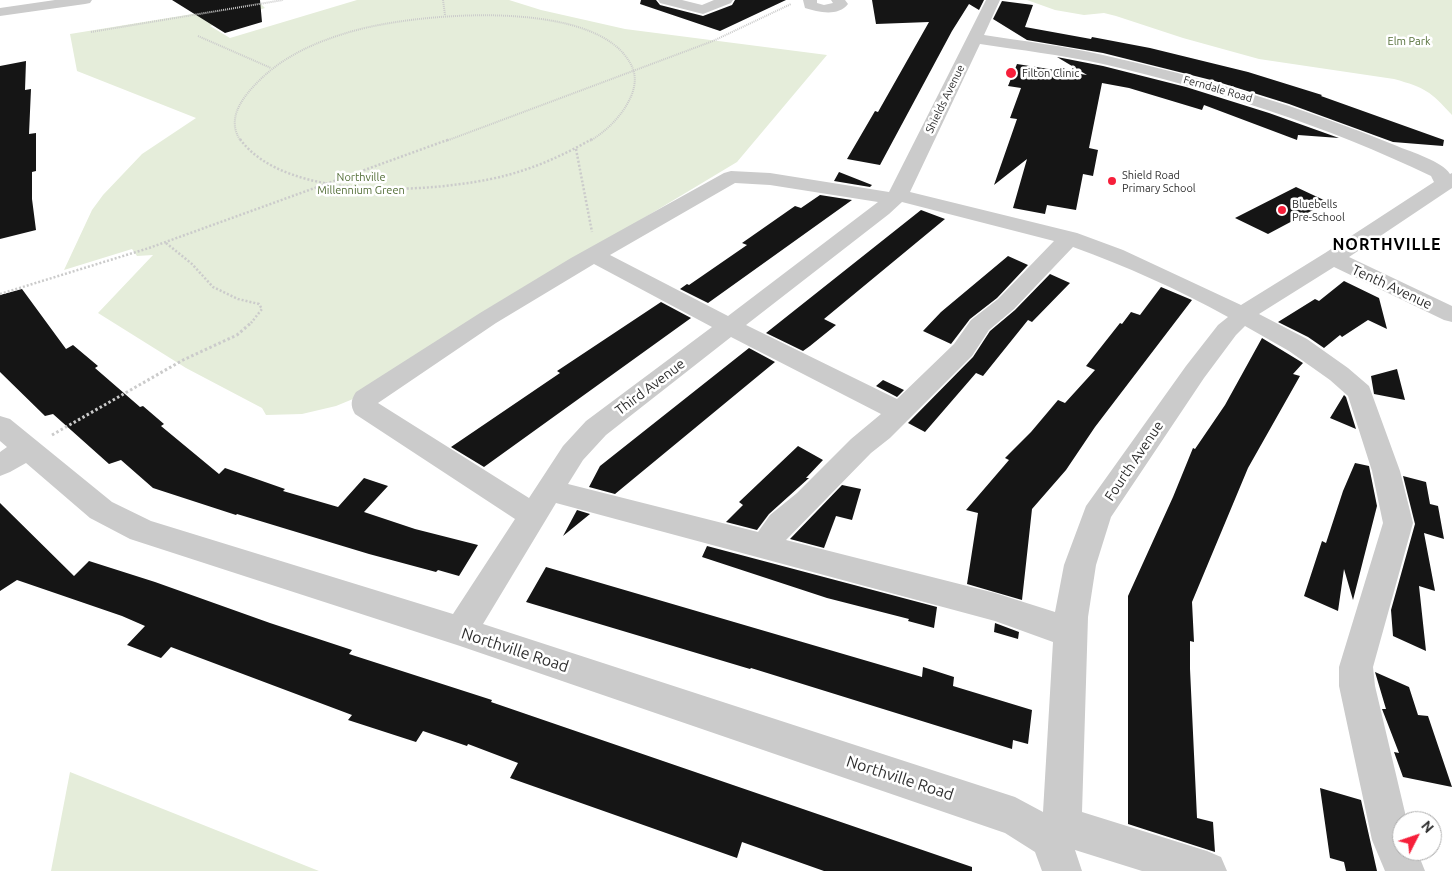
<!DOCTYPE html>
<html>
<head>
<meta charset="utf-8">
<style>
	body { margin:0 }
	#map { position:relative; width:1452px; height:871px; overflow:hidden; background:#fff; font-family:Ubuntu,sans-serif }
	canvas { display:block }
	.north { position:absolute; left:1392px; top:811px; width:50px; height:50px; box-sizing:border-box; background:#fff; border:1px solid #ababab; border-radius:50%; rotate:49deg; font-size:14px; font-weight:700; line-height:20px; text-align:center; color:#2e2e2e }
	.north::after { content:''; display:block; margin:auto; width:18px; height:22px; background:#f61f3a; clip-path:polygon(50% 0,100% 100%,50% 72%,0 100%) }
</style>
</head>
<body>
<div id="map">
<canvas width="1452" height="871"></canvas>
<div class="north">N</div>
</div>
<script>
const g = document.querySelector('canvas').getContext('2d');
g.lineJoin = 'round';
function fill(path, color) { g.fillStyle = color; g.fill(path, 'evenodd'); }
function stroke(path, color, width, dash) { g.strokeStyle = color; g.lineWidth = width; g.lineCap = dash ? 'butt' : 'round'; g.setLineDash(dash || []); g.stroke(path); }
function write(font, color, halo, rows, align = 'center') {
  g.font = font + ' Ubuntu,sans-serif'; g.lineWidth = 5; g.setLineDash([]); g.textBaseline = 'middle'; g.strokeStyle = halo; g.fillStyle = color; for (const [text, x, y, turn = 0] of rows) {
    g.save(); g.translate(x, y); g.rotate((+turn || 0) * Math.PI / 180); g.textAlign = isNaN(turn) ? turn : align; if (halo) g.strokeText(text, 0, 0); g.fillText(text, 0, 0); g.restore();
  }
}
const green = new Path2D(`
	M357,0H509L541,10L625,29L827,55L737,162L484,314L353,399L336,406L302,414L266,415L262,408L186,368L98,313L153,255L137,256L132,249L64,270L92,210L103,195L142,154L196,118L77,71L70,34L260,3L265,8L210,26L230,38Z
	M1027,0H1452V115C1430,91 1426,88 1394,79L1259,59L1183,38L1116,16L1104,13L1084,15L1055,10Z
	M70,772L319,871H51Z`);
const building = new Path2D(`
	M172,0H260L262,22L225,33Z
	M641,0H656L660,5L703,16L732,5L735,0H786L720,31L640,4Z
	M872,0H984L979,10L969,4L952,31L880,165L847,159L875,111L878,112L929,22L876,24Z
	M1002,1L1033,5L1025,27L1091,39L1092,37L1150,48L1248,72L1322,95L1321,96L1444,140L1443,146L1393,142L1289,104L1215,81L1103,53L1027,40L993,19Z
	M1057,57L1103,66L1186,87L1269,113L1339,138L1298,135L1297,140L1204,105L1202,110L1129,88L1102,83L1089,148L1098,150L1093,176L1083,174L1076,210L1047,205L1045,214L1013,208L1027,159L994,185L1017,119L1010,118L1021,88L1008,86L1017,64L1087,75Z
	M26,61L25,90L31,89L29,134L36,133V171L32,172V199L36,230L0,239V66Z
	M839,172L872,185L870,187L834,181Z
	M1296,187L1328,202L1268,234L1235,218Z
	M820,195L852,200L708,303L680,289L687,284L689,285L747,245L742,243L795,206L801,208Z
	M921,210L945,219L824,319L836,325L810,346L803,351L766,333Z
	M1008,256L1028,265L997,298L970,319L951,344L923,331L941,312Z
	M1050,274L1070,283L1032,322L1028,320L983,376L976,373L925,432L908,423L973,357L990,331L1015,310Z
	M1344,281L1379,298L1387,329L1368,320L1342,337L1340,335L1324,348L1308,337L1278,322L1315,299L1319,301Z
	M1161,287L1192,300L1095,427L1066,470L1032,509L1022,600L967,584L978,513L966,510L1009,460L1005,458L1031,432L1058,400L1065,403L1095,370L1086,366L1120,323L1122,324L1131,312L1140,315Z
	M22,289L66,349L73,345L98,366L95,368L140,407L143,406L164,424L161,426L219,474L225,468L285,489L283,491L338,507L364,478L388,486L364,512L415,529L478,545L459,576L438,570L436,572L369,554L237,514L236,515L153,488L121,460L109,464L53,414L45,416L0,372V295Z
	M661,302L691,318L484,467L451,447L560,373L557,371Z
	M1262,338L1303,363L1293,374L1300,376L1248,468L1192,602L1194,642L1190,641V669L1197,818L1213,822L1215,852L1128,824V596L1173,497L1193,448L1195,449L1225,405Z
	M749,348L775,362L615,494L589,487L600,466Z
	M1397,369L1405,400L1374,394L1371,376Z
	M883,380L904,390L897,397L876,386Z
	M1344,395L1346,397L1356,429L1330,418Z
	M798,446L823,460L806,478H809L769,514L757,530L726,522L743,505L739,502Z
	M1355,463L1369,466L1377,506L1353,600L1344,569L1338,611L1304,596L1322,541L1326,543L1343,491Z
	M1403,476L1426,482L1430,504L1438,506L1444,539L1424,533L1435,591L1419,586L1426,651L1393,636L1391,610L1415,524Z
	M842,485L861,489L852,520L836,516L824,548L790,539Z
	M0,503L74,576L89,561L155,582L270,623L352,650L349,654L492,700L491,702L972,867V871H824L742,842L737,858L510,778L518,763L468,744L467,746L423,731L416,742L348,720L352,715L171,647L161,658L127,645L145,626L122,616L17,580L0,591Z
	M577,510L590,514L563,536Z
	M707,546L937,607L934,628L908,621L909,619L827,598L702,557Z
	M546,567L922,677L923,667L954,677L953,686L1032,710L1028,744L1013,740L1012,749L751,668L750,669L526,602Z
	M995,623L1019,632L1018,639L994,632Z
	M1375,672L1409,687L1418,715L1428,716L1452,787L1403,777L1394,752L1399,753L1382,709H1386Z
	M1320,788L1361,800L1377,871H1346L1344,862L1330,858Z`);
const pathFar2 = new Path2D(`
	M443,0L445,15
	M91,32L283,0
	M198,36L271,68
	M241,141C227,122 239,102 253,87C280,57 315,42 353,31C417,13 576,0 623,53C634,66 638,77 632,94C624,114 608,130 590,141
	M446,141L713,41L791,4`);
const pathFar1 = new Path2D(`
	M240,139C286,203 436,193 504,176C535,168 564,155 592,139
	M576,149L592,232
	M166,243L192,264L213,287L238,299L259,304L262,309L251,323
	M0,294L149,248L450,139`);
const path = new Path2D(`
	M52,435L183,360L237,335L252,322`);
const minor = new Path2D(`
	M55,0H92L90,3L85,4L0,16V8Z
	M658,0H682L702,5L714,0H733L731,3L703,14L660,3Z
	M803,0H817V3L824,5L833,3L831,0H845L848,4C838,17 818,12 805,8Z
	M986,0H1000L984,35C1023,41 1064,46 1103,55C1203,77 1302,107 1397,146C1411,152 1442,161 1450,174L1452,173V188L1349,257L1452,306V322L1444,320L1334,267L1259,314L1307,339L1348,368L1369,386L1400,471L1413,523L1373,667L1375,686L1407,821H1402V851H1417L1425,871H1385L1372,840L1339,686V667L1383,523L1372,471L1348,396L1330,380L1289,351L1245,326L1236,335L1204,378L1111,517L1096,565L1088,617L1082,812L1207,851L1221,857L1227,871H1142L1075,850L1082,871H1042L1035,852L1005,833L460,646L130,539L90,518L26,463L10,472L0,476V452L7,447L0,441V416L10,419L112,502L151,521L453,614L515,519L355,414C350,405 351,400 356,392L480,313L571,258L724,173L731,171L770,173L889,192ZM980,44C1020,50 1062,55 1103,64C1215,90 1327,126 1431,176L1434,182L1325,253L1241,305L1123,250L1077,233L910,192ZM735,183L770,185L878,202L728,316L610,255ZM902,202L1054,241L998,299L971,320L954,344L897,399L746,325L889,214ZM1073,247C1125,266 1178,289 1228,317L1218,325L1186,366L1086,506L1064,565L1055,612L995,593L786,540L871,453L890,438L972,356L989,330L1014,309ZM594,264L712,327L586,421L563,446L529,498L378,403L496,323ZM731,337L881,414L851,439L797,493L770,515L758,532L568,484L583,460L606,435ZM556,503L995,621L1053,642L1043,812L1015,797L483,624Z`);
const markers = [
	[1011,73,6,"#f61f3a"],
	[1112,181,5,"#f61f3a"],
	[1282,210,5,"#f61f3a"]
];
const farParknames = [
	["Elm Park",1409,41],
	["Northville",361,177],
	["Millennium Green",361,190]
];
const farPoinames = [
	["Filton Clinic",1022,73],
	["Shield Road",1122,175],
	["Primary School",1122,188],
	["Bluebells",1292,204],
	["Pre-School",1292,217]
];
const farStreetnames = [
	["Ferndale Road",1218,89,16],
	["Shields Avenue",945,99,-64]
];
const streetNames = [
	["Tenth Avenue",1392,287,25],
	["Third Avenue",650,387,-37],
	["Fourth Avenue",1134,461,-56]
];
const farDistrictnames = [
	["NORTHVILLE",1387,245]
];
const nearStreetnames = [
	["Northville Road",515,650,18],
	["Northville Road",900,778,18]
];
fill(green, '#e5edda');
fill(building, '#151515');
stroke(pathFar2, '#cbcbcb', 2, [1, 1]);
stroke(pathFar1, '#cbcbcb', 2.5, [2, 2]);
stroke(path, '#cbcbcb', 3, [2.5, 2.5]);
fill(minor, '#cbcbcb');
for (const [x, y, r, color] of markers) { const dot = new Path2D(); dot.arc(x, y, r, 0, 2 * Math.PI); g.fillStyle = color; g.fill(dot); stroke(dot, '#fff', 2); }
write('11px', '#536e37', '#fff', farParknames);
write('11px', '#2e2e2e', '#fff', farPoinames, 'left');
write('11px', '#2e2e2e', '#fff', farStreetnames);
write('14px', '#2e2e2e', '#fff', streetNames);
g.letterSpacing = '1px';
write('bold 16px', '#000', '#fff', farDistrictnames);
g.letterSpacing = '0px';
write('16px', '#2e2e2e', '#fff', nearStreetnames);
</script>
</body>
</html>
